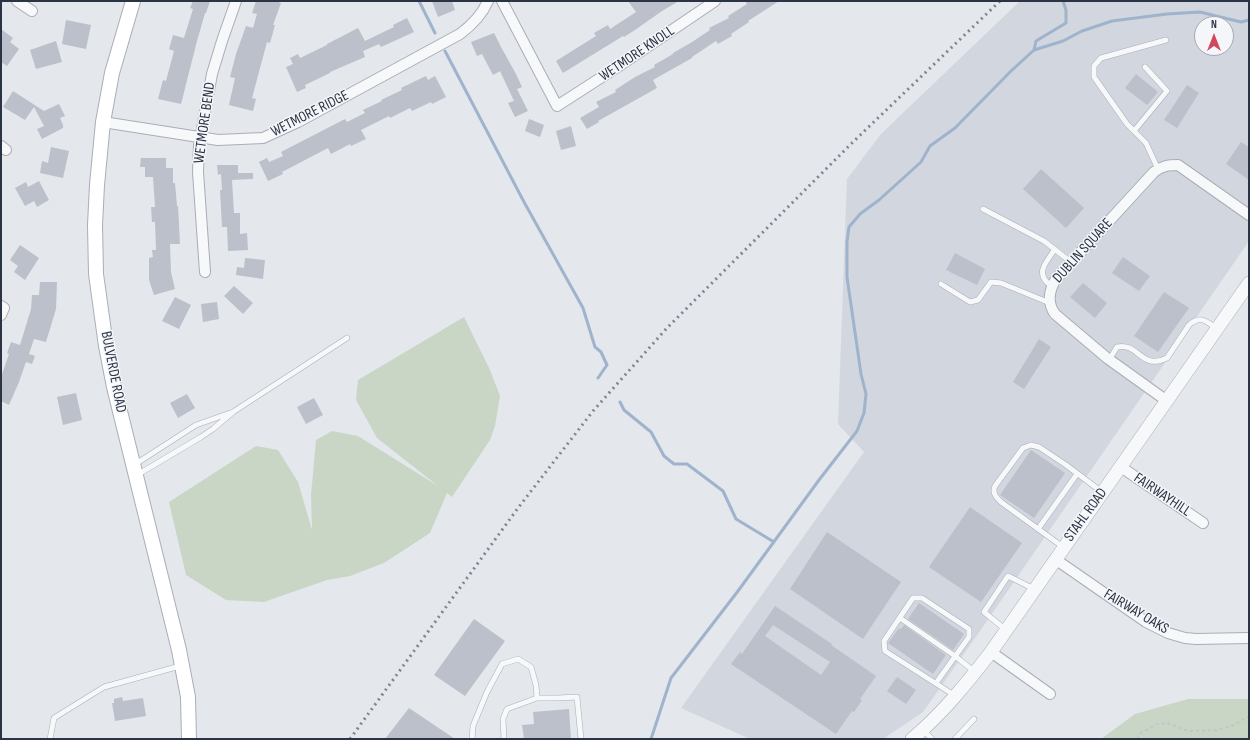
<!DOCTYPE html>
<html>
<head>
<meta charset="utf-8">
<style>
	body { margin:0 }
	#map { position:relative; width:1250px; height:740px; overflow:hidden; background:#e4e7ec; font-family:"Sofia Sans Condensed",sans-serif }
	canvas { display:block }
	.frame { position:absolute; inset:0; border:2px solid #2b3445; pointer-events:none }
	.north { position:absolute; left:1194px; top:16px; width:40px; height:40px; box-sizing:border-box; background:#f4f6f9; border:1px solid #a4a8b1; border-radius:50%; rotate:0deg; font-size:11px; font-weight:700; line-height:16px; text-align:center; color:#2b3445 }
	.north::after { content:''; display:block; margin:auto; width:14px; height:18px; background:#d1495b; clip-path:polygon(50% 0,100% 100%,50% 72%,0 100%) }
</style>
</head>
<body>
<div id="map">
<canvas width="1250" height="740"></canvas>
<div class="frame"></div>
<div class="north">N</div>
</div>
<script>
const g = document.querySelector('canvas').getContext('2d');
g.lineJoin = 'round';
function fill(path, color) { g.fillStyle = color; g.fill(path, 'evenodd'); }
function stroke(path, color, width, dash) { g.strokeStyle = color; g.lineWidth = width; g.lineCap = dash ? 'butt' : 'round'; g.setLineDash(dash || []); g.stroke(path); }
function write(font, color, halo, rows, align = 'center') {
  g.font = font + ' "Sofia Sans Condensed",sans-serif'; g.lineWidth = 3; g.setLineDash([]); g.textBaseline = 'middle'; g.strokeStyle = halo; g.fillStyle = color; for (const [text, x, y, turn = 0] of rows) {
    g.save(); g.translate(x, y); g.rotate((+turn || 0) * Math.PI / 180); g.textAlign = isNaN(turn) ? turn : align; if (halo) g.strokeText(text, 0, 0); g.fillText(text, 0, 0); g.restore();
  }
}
const built = new Path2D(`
	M1020,1H1249V241L980,631L923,712L883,739H750L681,708L864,452L838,424L847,179L881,134ZM1202,24H1226V48H1202Z`);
const green = new Path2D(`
	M464,317L490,370L500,396L495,426L490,440L452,497L447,493L430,533L384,563L350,576L327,580L264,602L226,600L186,575L169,502L256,446L278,450L298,482L312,530L311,495L316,440L332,431L358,436L438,486L377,438L356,400L358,380Z
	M1188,699H1249V739H1101L1135,714Z`);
const stream = new Path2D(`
	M419,1L435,33
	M1034,50L1036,41L1066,23V10L1063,1
	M445,51L524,202L583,308L595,347L601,352L607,365L598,378
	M620,402L624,410L651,432L664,456L674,464H687L723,491L736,519L774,542
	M651,739L671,678L738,591L819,480L857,431L864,413L866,394L861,374L847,277V242L849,227L860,214L879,200L921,162L930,146L955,128L1011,71L1034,50L1063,41L1082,31L1112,21L1167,14L1200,12L1241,22L1249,20`);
const building = new Path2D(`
	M193,1H210L206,13H205L197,41L181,104L158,99L163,80L166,81L174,51L169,49L173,35L184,38L193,9L190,8Z
	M256,1H276L281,3L273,25H275L270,43L267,42L252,98L256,99L253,111L229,105L235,78L230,77L236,54L246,26L253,28L257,14L252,13Z
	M432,1H452L455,10L438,17Z
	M628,1H679L662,11L635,30L624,37L623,36L563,73L556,61L596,36L594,33L608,25L610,29L636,12Z
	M745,1H779L748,21L749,22L731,34L732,36L718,44L716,41L692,57V58L653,80L657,88L598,121L599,122L587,129L580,118L599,107L596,102L616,92L615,90L635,77L655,67L654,65L673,54V53L692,42L710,30L709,28L729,18L728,16L747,4Z
	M407,18L414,32L381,47L379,44L363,51L365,57L330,72V73L305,85L306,88L297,92L286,67L293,64L290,58L298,54L300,58L327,45V44L358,28L365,41L394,27L393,25Z
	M66,20L91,25L86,49L62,44Z
	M1,29L13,38L10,42L19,49L7,66L1,62Z
	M494,33L501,47L516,74L522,87L517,89L528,111L515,117L508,103L514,101L500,71L493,75L482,54L477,56L471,42Z
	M56,41L62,62L36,69L30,50Z
	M1136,74L1158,92L1147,105L1125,88Z
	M426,76L428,80L435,76L446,97L432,104L431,102L412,111L410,108L390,118L389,116L361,130L366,139L351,146L350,144L331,154L328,148L282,172L283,174L268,181L259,162L267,158L269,162L283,156L281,152L345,119L347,122L365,113L363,110L382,101L381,100L402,90L401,88Z
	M1187,85L1199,93L1177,128L1164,120Z
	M13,91L44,111L59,104L65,116L60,118L63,125V128L42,139L37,129L44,126L34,107L25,120L3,107Z
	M529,119L544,125L540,137L525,131Z
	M571,126L576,146L561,150L556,131Z
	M1241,142L1249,147V180L1226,164Z
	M51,147L69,151L63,178L40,173L42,161L48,163Z
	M141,158H166V168H173V183H175L177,206H178L180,244H170L171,272L175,289L154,295L149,280V258L153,257L152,250H156L155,222H152L151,207H155L153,177H145V167H140Z
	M217,165H238V173H253V179L232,180L234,213H240V234L247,233L248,250L228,251L227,227H222L220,190H222L221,174L218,175Z
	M1041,169L1084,208L1066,228L1023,189Z
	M39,181L49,200L37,207L34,201L25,206L15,188L26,182L28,187Z
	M20,245L39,258L25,280L14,272L18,266L10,260Z
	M955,253L985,269L977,285L946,270Z
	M1123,257L1150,276L1139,291L1112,273Z
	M245,258L265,260L263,279L236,275L237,267L244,268Z
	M40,282H57L56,309L46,342L34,339L29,354L35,356L32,364L26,362L19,382L9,405L1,401V377L9,354L7,353L11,342L20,345L31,309L32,295H39Z
	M1083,283L1107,303L1095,318L1070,297Z
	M234,286L253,303L243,314L224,296Z
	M1164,292L1189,308L1158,352L1134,336Z
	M175,297L191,305L179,329L162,321Z
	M217,302L219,319L203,322L201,304Z
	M1039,339L1051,347L1024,389L1013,382Z
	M76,393L82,420L63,425L57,397Z
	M187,394L195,408L178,418L170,403Z
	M314,398L323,415L306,424L297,407Z
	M1031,450L1065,473L1034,518L1000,495Z
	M970,507L1022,543L981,602L929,567Z
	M827,532L901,582L863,639L790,589Z
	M919,603L964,634L953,650L908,619Z
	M775,606L832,644L831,645L876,676L860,699L862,700L854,712L852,711L836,734L731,664L740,652L742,654ZM773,625L830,662L821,675L765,636Z
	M474,619L505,641L465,696L434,675Z
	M904,625L946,655L933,674L888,643L899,628L901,629Z
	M897,677L916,690L906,704L887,691Z
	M122,697L123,701L143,698L146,716L115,721L112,703H114V699Z
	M409,708L455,739H385Z
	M569,709L571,739H524L522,725L534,724L533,712Z`);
const path = new Path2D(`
	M1137,739L1141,733L1157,724L1167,723L1188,731L1217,730L1234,725L1249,716`);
const service = new Path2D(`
	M1134,131L1167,91L1145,67
	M1158,169L1146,143L1127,124L1094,77V66L1101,58L1166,40
	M983,209L1044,241L1071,262
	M941,284L970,302L978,300L991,282L1001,283L1050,303
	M1051,286C1034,273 1046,263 1055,249
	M1109,360L1117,347C1139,342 1141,371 1167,358L1189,325C1200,315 1206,321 1216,328
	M134,465L196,425L230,413
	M137,475L201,437L213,429L233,412L347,338
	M1038,529L1077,474
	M1063,547L1001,502C996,497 992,493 995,486L1023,448L1031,445L1039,447L1066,465L1102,492
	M900,618L955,656L975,672
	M1006,630L984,612L1008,576L1034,589
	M936,683L969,637V629L922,598H913L884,641L885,651L954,695
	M537,698H558L577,697L581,739
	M923,730L932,739
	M50,739L54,718L104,687L180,666
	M472,739L473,726L487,692L502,664L518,659L531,667L536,685L537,698L507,709L503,719L504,739
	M955,739L974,719`);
const minor = new Path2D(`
	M17,1L32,11
	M502,1L557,106L619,66L715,1
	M103,122L218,140L263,138L298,122L460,34C472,25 482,15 488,1
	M1,146L6,150
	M205,272L198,172L199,145L212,74L222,41L236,1
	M1,306L4,308L1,315
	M1167,401L1107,358L1055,314C1047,303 1049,290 1056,279L1154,172C1162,166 1168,165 1178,165L1249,215
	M1121,467L1203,523
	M1055,559L1146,622L1168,633L1185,638L1196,639L1249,638
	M991,652L1050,694`);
const tertiary = new Path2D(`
	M912,739C942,714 967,683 991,652L1249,283`);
const secondary = new Path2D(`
	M133,1L112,73L103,122L97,185L95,225L96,274L106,346L114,387L179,650L188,697L189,739`);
const rail = new Path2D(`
	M350,739L518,508L593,411L667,328L854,141L1000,1`);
const streetNames = [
	["WETMORE KNOLL",637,54,-34],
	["WETMORE RIDGE",310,114,-27],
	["WETMORE BEND",205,123,-82],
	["DUBLIN SQUARE",1083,251,-48],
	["BULVERDE ROAD",113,372,79],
	["FAIRWAYHILL",1162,495,34],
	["STAHL ROAD",1086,515,-54],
	["FAIRWAY OAKS",1136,612,31]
];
fill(built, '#d2d6de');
fill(green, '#c9d6c5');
stroke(stream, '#9fb4cc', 3);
fill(building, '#bbc0ca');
stroke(service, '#a9aeb7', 6);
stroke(minor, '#a9aeb7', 12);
stroke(tertiary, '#a9aeb7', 14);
stroke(secondary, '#a9aeb7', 16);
stroke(path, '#c2c5cb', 2, [3, 3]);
stroke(service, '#f7f8fa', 5);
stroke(minor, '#f7f8fa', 10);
stroke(tertiary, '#f7f8fa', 13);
stroke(secondary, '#fff', 14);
stroke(rail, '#7d8696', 3, [2, 4]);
write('15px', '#2b3445', '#f4f6f9', streetNames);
</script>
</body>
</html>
